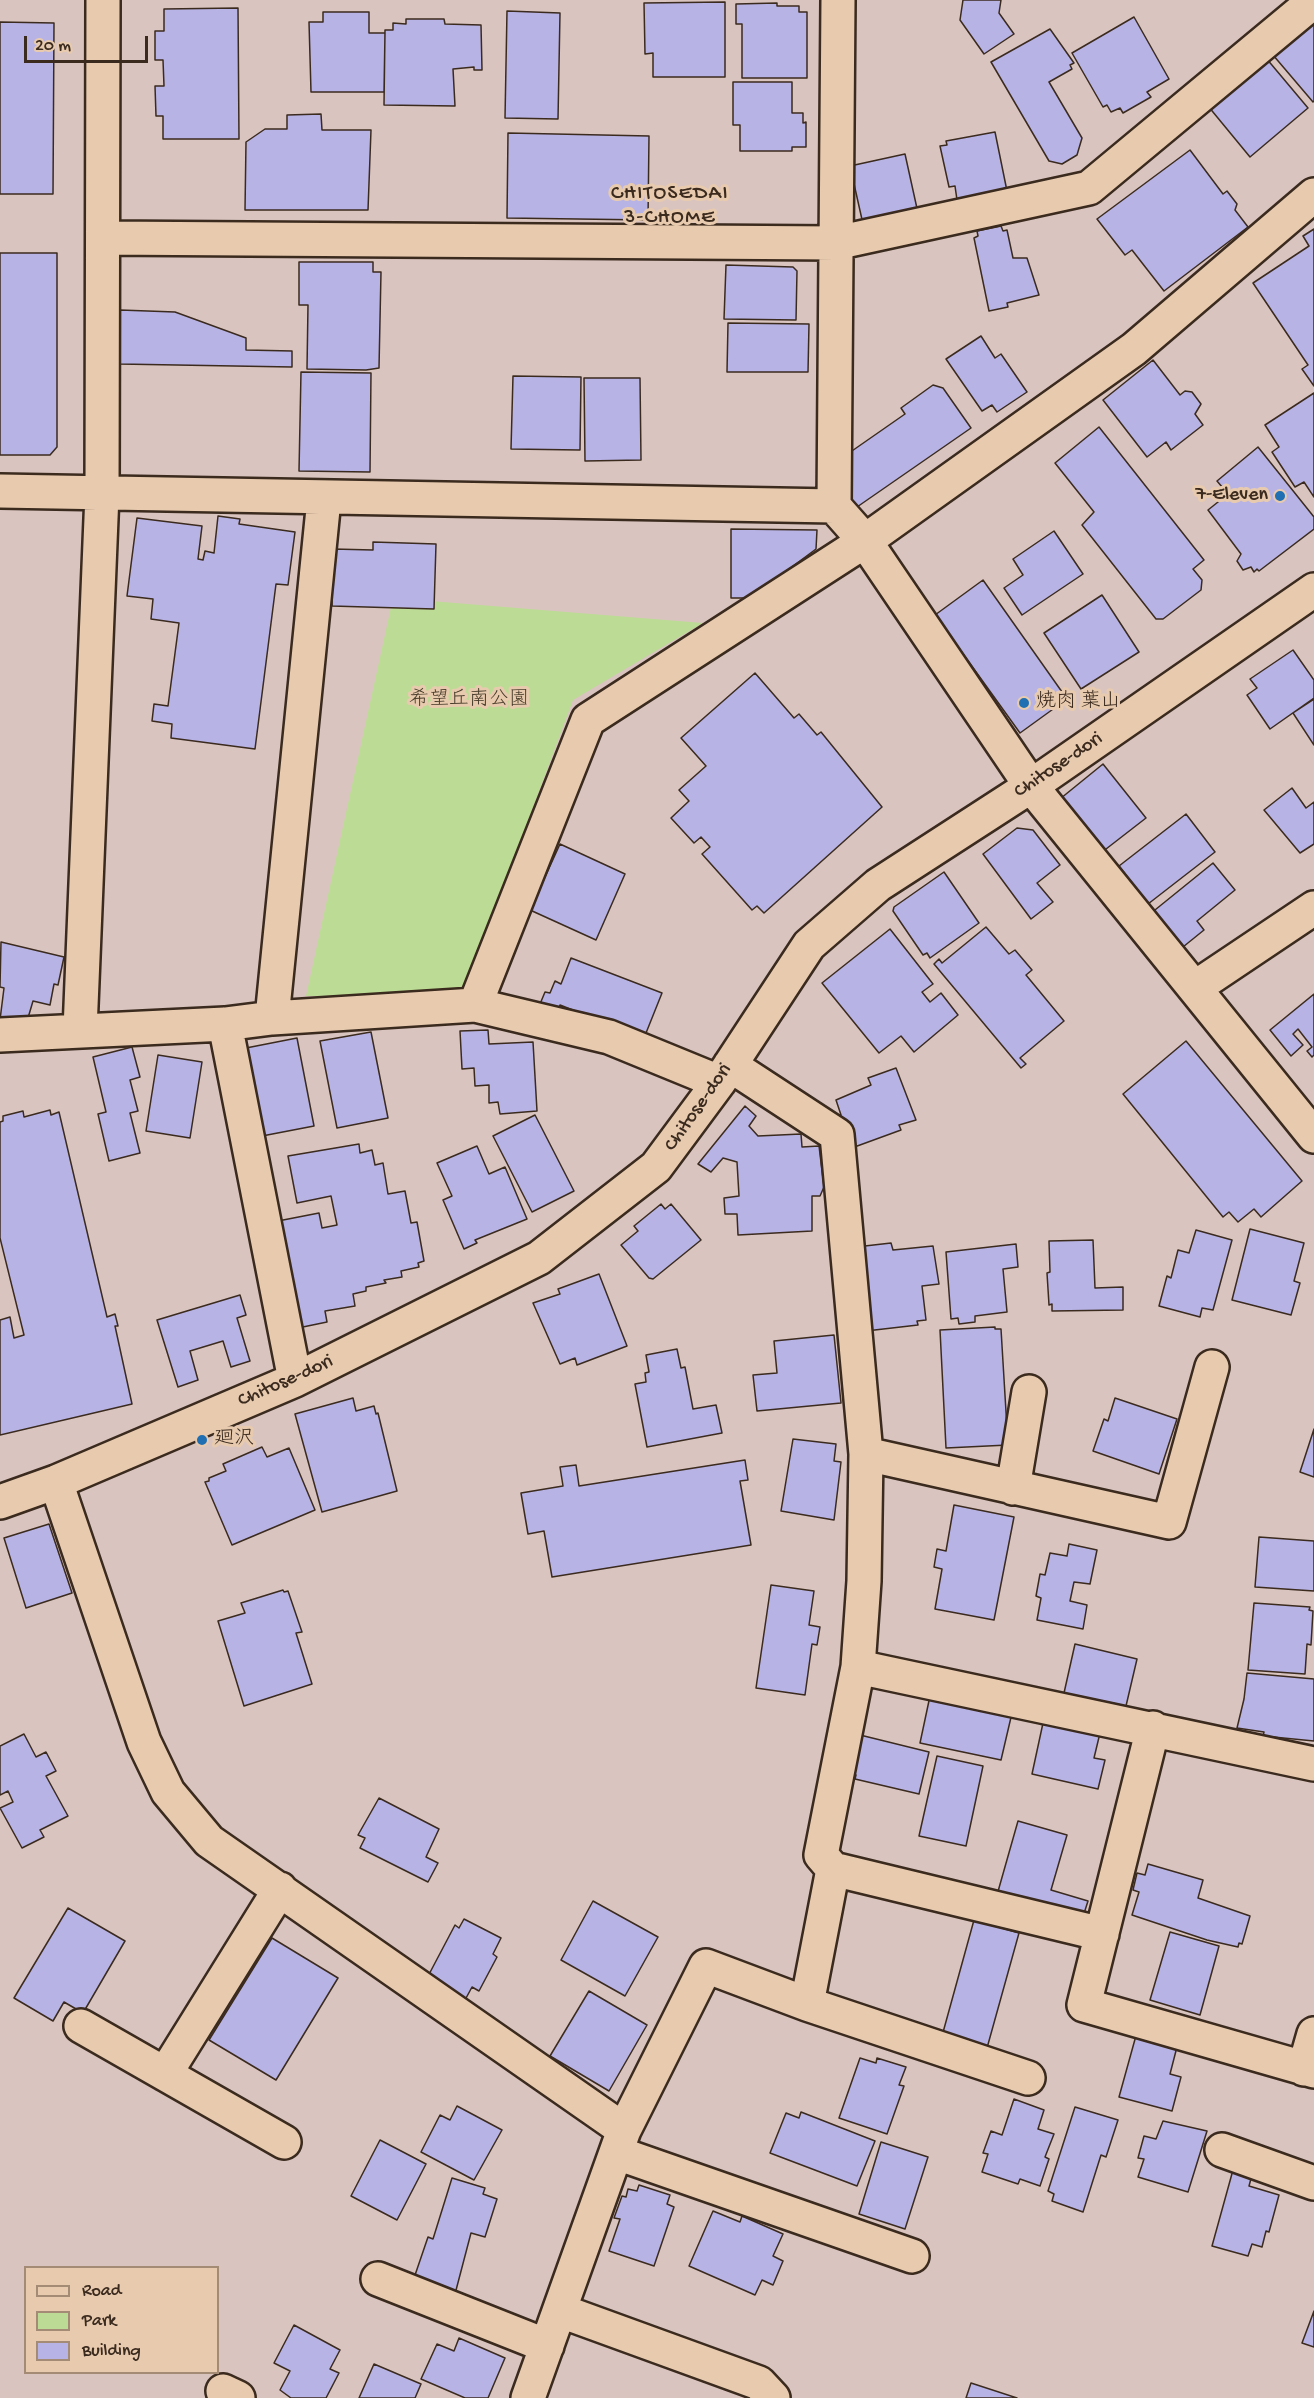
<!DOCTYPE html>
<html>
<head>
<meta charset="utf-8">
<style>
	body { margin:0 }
	#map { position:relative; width:1314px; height:2398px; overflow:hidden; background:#d9c4bf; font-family:"Gochi Hand",sans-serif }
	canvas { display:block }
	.legend { position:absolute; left:24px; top:2266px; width:195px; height:108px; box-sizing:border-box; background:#e8cbaf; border:2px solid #a38b75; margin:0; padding:8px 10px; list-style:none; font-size:18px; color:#3b2a1e }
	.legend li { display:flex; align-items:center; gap:12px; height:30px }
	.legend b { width:30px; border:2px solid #a38b75 }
	.scale { position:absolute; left:24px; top:36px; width:124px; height:27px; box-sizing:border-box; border:3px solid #3b2a1e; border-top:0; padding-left:8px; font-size:18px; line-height:21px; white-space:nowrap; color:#3b2a1e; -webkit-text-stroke:4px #e8cbaf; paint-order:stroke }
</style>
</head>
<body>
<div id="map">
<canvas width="1314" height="2398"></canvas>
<ul class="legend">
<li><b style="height:8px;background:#e8cbaf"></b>Road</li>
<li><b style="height:16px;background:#bcdc95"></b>Park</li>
<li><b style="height:16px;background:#b7b3e5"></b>Building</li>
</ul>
<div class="scale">20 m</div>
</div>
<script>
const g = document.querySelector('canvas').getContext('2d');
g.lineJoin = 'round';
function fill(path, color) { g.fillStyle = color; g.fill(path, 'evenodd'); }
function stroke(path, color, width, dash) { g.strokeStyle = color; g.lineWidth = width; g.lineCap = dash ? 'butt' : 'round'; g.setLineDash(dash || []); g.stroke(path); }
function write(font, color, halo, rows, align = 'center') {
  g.font = font + ' "Gochi Hand","Klee One",sans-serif'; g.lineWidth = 6; g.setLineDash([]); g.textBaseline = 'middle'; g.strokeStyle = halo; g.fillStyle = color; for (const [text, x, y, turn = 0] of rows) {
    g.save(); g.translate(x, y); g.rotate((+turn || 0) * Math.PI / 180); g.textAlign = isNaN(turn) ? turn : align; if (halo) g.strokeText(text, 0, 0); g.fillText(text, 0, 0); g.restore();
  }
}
const green = new Path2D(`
	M393,598L703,623L573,700L463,995L306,996Z`);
const building = new Path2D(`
	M963,0H1001L999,13L1014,34L984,54L960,20Z
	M725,2V77H653V53L645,54L644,3Z
	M777,3V6H799V12H807V78H742V24H736V4Z
	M238,8L239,139H163V116H156L155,86H164L163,60H155V31H164V9Z
	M507,11L560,13L558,119L505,118Z
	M323,12H369V33H385L384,92H311L309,22H323Z
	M1134,17L1169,79L1147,92L1151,97L1123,113L1120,108L1111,112L1107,105L1103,107L1072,53Z
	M406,19H444L445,24L481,25L482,70H474V67L453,69L455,106L384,105L385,30H393V23L406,24Z
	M1314,21V101L1313,102L1273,55Z
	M0,22L54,23L53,194H0Z
	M1050,29L1074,63L1070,65L1072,69L1049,82L1082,138L1077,155L1062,164L1049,161L991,62Z
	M1266,58L1308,108L1250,157L1208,106Z
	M733,82H792V113H803V123L806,122V147H792V151H740V125H733Z
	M321,114L322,130H371L368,210H245L246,142L265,129H287V115Z
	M995,132L1007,191L957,200L955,186L949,187L940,146L947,145L946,141Z
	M508,133L649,136L648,220L507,218Z
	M1190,150L1223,194L1227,191L1237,204L1235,210L1248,227L1164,291L1132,250L1125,255L1097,219Z
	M905,154L918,213L863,224L850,166Z
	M1001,226L1003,231L1007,230L1013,258H1027L1039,295L1007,303L1008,307L989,311L974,238L978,236L977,231Z
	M1314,229V386L1302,369L1308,365L1253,283L1309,246L1303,236Z
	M0,253H57V447L50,455H0Z
	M299,262H373V272H381L379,368L366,370L307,369L308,305H299Z
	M726,265L793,267L797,271L796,320L724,319Z
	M120,310L175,312L246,338V350L292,351V367L119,364Z
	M728,323L809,324L808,372H727Z
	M981,336L995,358L1001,354L1027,392L997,412L992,405L982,411L946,359Z
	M1153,360L1180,395L1185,391L1192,392L1201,404L1195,414L1203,425L1171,450L1166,442L1147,457L1103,400Z
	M301,372L371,373L370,472L299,471Z
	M513,376L581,377L580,450L511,449Z
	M584,378H640L641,460L585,461Z
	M933,385L943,388L971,428L857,507L849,496V453L905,414L901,408Z
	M1314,393V497L1304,482L1295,487L1272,452L1279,447L1265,425Z
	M1099,427L1204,560L1193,569L1202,580L1201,590L1163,619H1156L1082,525L1094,512L1055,463Z
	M1258,447L1314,517V529L1259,571L1257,569L1254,572L1251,567L1243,570L1237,561L1241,554L1208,510L1228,494L1217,481Z
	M218,516L240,519L239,524L295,532L288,585L276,584L255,749L171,738L172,724L152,721L154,704L168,706L179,623L151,619L153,599L127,596L137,518L202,526L198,559L203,560L205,551L214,553Z
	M731,529L817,530L816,549L750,598H731Z
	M1054,531L1083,574L1022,615L1004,588L1023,575L1013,559Z
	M373,542L436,544L434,609L332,606L333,549L373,550Z
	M983,580L1067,699L1020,733L935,615Z
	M1102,595L1139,652L1081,689L1044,633Z
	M1293,650L1314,680V698L1270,729L1247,695L1257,688L1250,679Z
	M755,673L794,718L799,714L817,735L821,732L882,807L764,913L757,906L752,910L702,854L710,847L701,837L694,843L671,818L689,801L679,790L706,766L681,738Z
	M1314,699V745L1293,713Z
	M1103,764L1146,818L1097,856L1055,803Z
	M1292,788L1306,808L1314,802V844L1300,853L1264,810Z
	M1186,814L1215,852L1148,904L1119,866Z
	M1017,828L1033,830L1060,865L1037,883L1053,902L1031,919L983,854Z
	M560,844L625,874L596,940L530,910Z
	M1213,863L1235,890L1197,921L1204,930L1178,951L1150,914Z
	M944,872L979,923L930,958L927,953L923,955L893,911L894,907Z
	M986,927L1009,954L1015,950L1032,970L1026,975L1064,1021L1020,1058L1026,1064L1021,1068L934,964L939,959L942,963Z
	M890,929L933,984L922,992L930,1002L941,993L958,1015L914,1052L901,1036L879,1053L822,983Z
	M1,942L64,957L58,985L54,984L50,1005L33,1001L28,1018L0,1020L4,988L0,987Z
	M571,958L662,993L644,1038L560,1005L558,1011L540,1004L545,992L550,993L555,981L561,984Z
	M1314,994V1055L1312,1057L1307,1051L1312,1047L1298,1029L1293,1034L1303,1045L1291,1056L1270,1030Z
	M488,1030L489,1044L533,1042L537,1111L500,1114L498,1102L489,1103V1085L475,1086L474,1068L462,1069L460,1031Z
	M371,1032L388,1118L337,1128L320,1041Z
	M297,1038L314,1126L262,1136L246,1048Z
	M1186,1041L1302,1181L1261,1217L1254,1209L1238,1222L1229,1212L1223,1217L1123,1094Z
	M132,1047L140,1077L130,1080L138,1111L130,1113L140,1153L109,1161L98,1114L106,1112L93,1057Z
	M158,1055L202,1062L190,1138L146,1131Z
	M896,1068L916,1120L899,1125L901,1130L849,1149L836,1116L841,1115L836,1100L871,1085L868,1078Z
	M745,1106L756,1116L749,1126L758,1136L801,1134L802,1147L819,1146L824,1187L820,1196H812V1231L738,1235L737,1214H725L724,1198L739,1196L737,1162L723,1158L711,1172L698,1164Z
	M50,1110L51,1115L59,1112L107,1317L115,1314L118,1326H115L132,1404L0,1435V1320L10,1317L14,1338L24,1335L0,1238V1122L3,1121V1116L23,1111L24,1117Z
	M535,1115L574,1191L532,1212L493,1136Z
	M359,1144L360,1153L372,1150L375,1165L383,1163L388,1194L405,1191L411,1223L417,1222L424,1261L418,1263L419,1267L401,1271L402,1277L384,1280L386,1283L366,1287V1291L353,1294L355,1306L325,1311L327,1322L298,1328L278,1221L319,1213L322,1228L337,1225L331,1196L297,1203L288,1156Z
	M477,1146L489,1174L505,1167L527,1219L475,1240L477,1243L464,1249L443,1200L452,1196L437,1163Z
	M661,1204L665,1209L671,1204L701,1240L653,1279L649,1278L621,1245L638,1231L634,1226Z
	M1250,1229L1304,1243L1294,1281L1300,1283L1291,1315L1232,1300Z
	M1196,1230L1232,1240L1213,1310L1202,1308L1200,1317L1159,1306L1167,1276L1171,1278L1178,1250L1189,1253Z
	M1093,1240L1095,1288L1123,1287V1310L1052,1311V1304L1049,1305L1047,1273L1050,1272L1049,1241Z
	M891,1243L893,1250L933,1246L939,1284L922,1286L926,1320L917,1321L918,1325L866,1331L856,1247Z
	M1016,1244L1018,1267L1003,1269L1007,1312L975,1316V1322L959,1324L958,1318L951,1319L946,1252Z
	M599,1274L627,1346L577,1365L575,1358L560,1364L533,1303L560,1294L558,1289Z
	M240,1295L246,1315L237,1318L250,1361L231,1367L223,1341L190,1351L198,1380L178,1387L157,1320Z
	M995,1327V1329H1001L1008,1445L946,1448L940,1330Z
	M834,1335L841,1403L757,1411L753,1375L777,1373L774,1341Z
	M677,1349L681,1368L685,1367L693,1409L716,1405L722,1433L647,1447L635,1384L646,1382L645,1373L649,1372L646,1355Z
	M353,1398L356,1411L374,1406L376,1414L378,1413L397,1491L322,1512L295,1414Z
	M1115,1398L1177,1419L1159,1474L1093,1451L1104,1419L1108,1421Z
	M1314,1429V1477L1300,1472Z
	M793,1439L836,1444L834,1461L841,1462L834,1520L781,1511Z
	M262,1447L267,1457L289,1448L315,1510L232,1545L205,1482L209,1481V1478L226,1471L223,1464Z
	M745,1460L748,1480L740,1481L751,1545L552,1577L544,1531L528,1534L521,1493L563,1486L560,1467L576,1465L579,1486Z
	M954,1505L1014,1517L994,1620L935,1609L942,1569L934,1567L937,1549L946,1551Z
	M49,1524L72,1593L26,1608L4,1538Z
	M1259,1537L1314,1541V1591L1255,1587Z
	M1069,1544L1097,1550L1090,1584L1074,1582L1070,1601L1087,1605L1083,1629L1037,1620L1041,1598L1036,1596L1040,1574L1045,1575L1050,1553L1067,1556Z
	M771,1585L814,1591L809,1625L820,1627L817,1645L812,1644L805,1695L756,1688Z
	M283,1590L284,1592L288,1591L302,1632L296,1633L312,1684L244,1706L218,1621L245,1613L241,1603Z
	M1254,1603L1310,1607L1309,1610L1313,1611L1311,1645L1307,1644L1305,1674L1248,1670Z
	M1075,1644L1137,1659L1126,1706L1064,1693Z
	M1247,1673L1314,1679V1741L1263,1736L1264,1732L1237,1728L1244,1699Z
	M930,1696L1012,1713L1001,1760L920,1743Z
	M1043,1723L1100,1733L1094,1758L1105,1760L1098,1789L1032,1774Z
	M24,1734L36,1757L46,1752L56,1771L46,1776L68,1816L40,1830L44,1837L22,1848L0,1808L13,1802L8,1791L0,1795V1746Z
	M856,1734L929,1752L919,1794L855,1779L856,1775L847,1773Z
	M937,1756L983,1766L966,1846L919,1836Z
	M379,1798L439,1829L426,1857L438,1863L428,1882L360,1848L365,1838L358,1835Z
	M1018,1821L1067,1835L1051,1890L1088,1901L1080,1926L995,1902Z
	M1148,1864L1203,1880L1198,1898L1250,1916L1242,1944L1239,1943L1238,1947L1207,1940L1132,1915L1139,1892L1133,1890L1137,1873L1145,1875Z
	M593,1901L658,1937L625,1996L561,1960Z
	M68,1908L125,1941L83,2013L64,2002L53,2021L14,1998Z
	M464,1919L501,1938L493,1954L497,1957L479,1991L472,1987L465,2000L426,1980L455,1925L459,1928Z
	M974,1920L1019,1933L987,2048L942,2036Z
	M1170,1932L1219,1946L1200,2015L1150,2000Z
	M272,1938L338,1978L276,2080L209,2040Z
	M589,1991L647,2025L609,2091L550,2056Z
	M1137,2032L1178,2043L1170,2074L1181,2077L1172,2111L1119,2097Z
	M860,2058L876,2063L877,2058L906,2067L899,2085L904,2086L887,2134L839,2118Z
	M1014,2099L1044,2110L1038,2129L1054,2134L1045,2157L1049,2159L1040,2186L1020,2179L1018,2184L982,2172L988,2154L983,2153L991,2131L1002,2135Z
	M457,2106L502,2130L474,2180L421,2152L440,2115L450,2120Z
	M1075,2107L1118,2120L1106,2157L1101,2155L1083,2212L1052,2201L1054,2194L1048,2191Z
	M801,2112L875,2141L857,2186L770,2153L786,2113L799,2118Z
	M1163,2121L1207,2131L1188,2192L1138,2177L1144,2159L1138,2158L1144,2136L1156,2139Z
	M380,2140L426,2164L397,2220L351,2196Z
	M881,2142L928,2157L905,2229L859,2214Z
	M1233,2170L1252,2175L1249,2186L1279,2195L1269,2232L1266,2231L1262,2247L1252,2244L1248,2256L1212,2246Z
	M452,2178L485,2188L483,2194L497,2199L485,2237L471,2233L455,2294L413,2281L428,2237L433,2239Z
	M639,2185L670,2195L667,2204L674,2207L654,2266L609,2251L620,2219L614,2218L622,2196L626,2197L628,2189L637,2191Z
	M713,2211L740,2222L742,2216L783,2234L773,2256L783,2261L773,2285L762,2280L755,2295L689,2266Z
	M1314,2311V2347L1302,2343Z
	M294,2325L340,2350L330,2369L339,2373L326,2398H291L280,2390L290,2371L274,2363Z
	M459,2338L505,2358L488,2398H465L421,2379L437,2344L454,2351Z
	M374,2364L421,2384L415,2398H359Z
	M971,2383L1017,2398H966Z`);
const minor = new Path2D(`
	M838,0L834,506L865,541L1031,786L1314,1136
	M103,238L836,243L1089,188L1314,1
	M0,491L834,506
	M1196,987L1314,908
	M475,1005L588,720L865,541L1134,349L1314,195
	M272,1018L324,499
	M225,1024L295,1380
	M80,1030L102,494L103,0
	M0,1035L225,1024L272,1018L475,1005L609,1037L719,1082
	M730,1065L837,1135L866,1454L864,1581L858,1667L821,1855L833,1869L1102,1934
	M866,1454L1169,1522L1212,1367
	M56,1482L144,1742L168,1792L209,1841L624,2130
	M1013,1488L1029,1392
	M0,1502L56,1482L295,1380L539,1258L656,1167L719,1082L809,945L878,885L1031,786L1314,590
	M858,1667L1314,1764
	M1153,1728L1084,2005L1314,2071
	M807,2004L833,1869
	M81,2026L284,2142
	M1304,2069L1314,2034
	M165,2074L280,1889
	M1222,2150L1314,2183
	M617,2153L912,2256
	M378,2279L547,2346
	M561,2311L759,2383L773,2398
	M223,2391L238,2398
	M528,2398L624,2130L706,1966L807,2004L1028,2078`);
const markers = [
	[1280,496,6,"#1f6fb2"],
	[1024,703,6,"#1f6fb2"],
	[202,1440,6,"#1f6fb2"]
];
const poiNames = [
	["7-Eleven",1268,496,"right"],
	["焼肉 葉山",1036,703],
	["廻沢",214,1440]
];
const parkNames = [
	["希望丘南公園",469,701]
];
const streetNames = [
	["Chitose-dori",1059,766,-34],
	["Chitose-dori",699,1108,-55],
	["Chitose-dori",286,1382,-24]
];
const neighbourhoodNames = [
	["CHITOSEDAI",670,195],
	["3-CHOME",670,219]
];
fill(green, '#bcdc95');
fill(building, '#b7b3e5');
stroke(building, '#3b2a1e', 1.5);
stroke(minor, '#3b2a1e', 38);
stroke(minor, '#e8cbaf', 33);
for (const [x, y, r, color] of markers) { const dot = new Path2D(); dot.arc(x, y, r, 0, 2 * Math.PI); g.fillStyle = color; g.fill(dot); stroke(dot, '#e8cbaf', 2); }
write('20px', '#3b2a1e', '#e8cbaf', poiNames, 'left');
write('20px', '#483c2a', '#e8cbaf', parkNames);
write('20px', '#3b2a1e', '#e8cbaf', streetNames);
g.letterSpacing = '1.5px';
write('21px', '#3b2a1e', '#e8cbaf', neighbourhoodNames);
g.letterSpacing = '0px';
</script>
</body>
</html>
